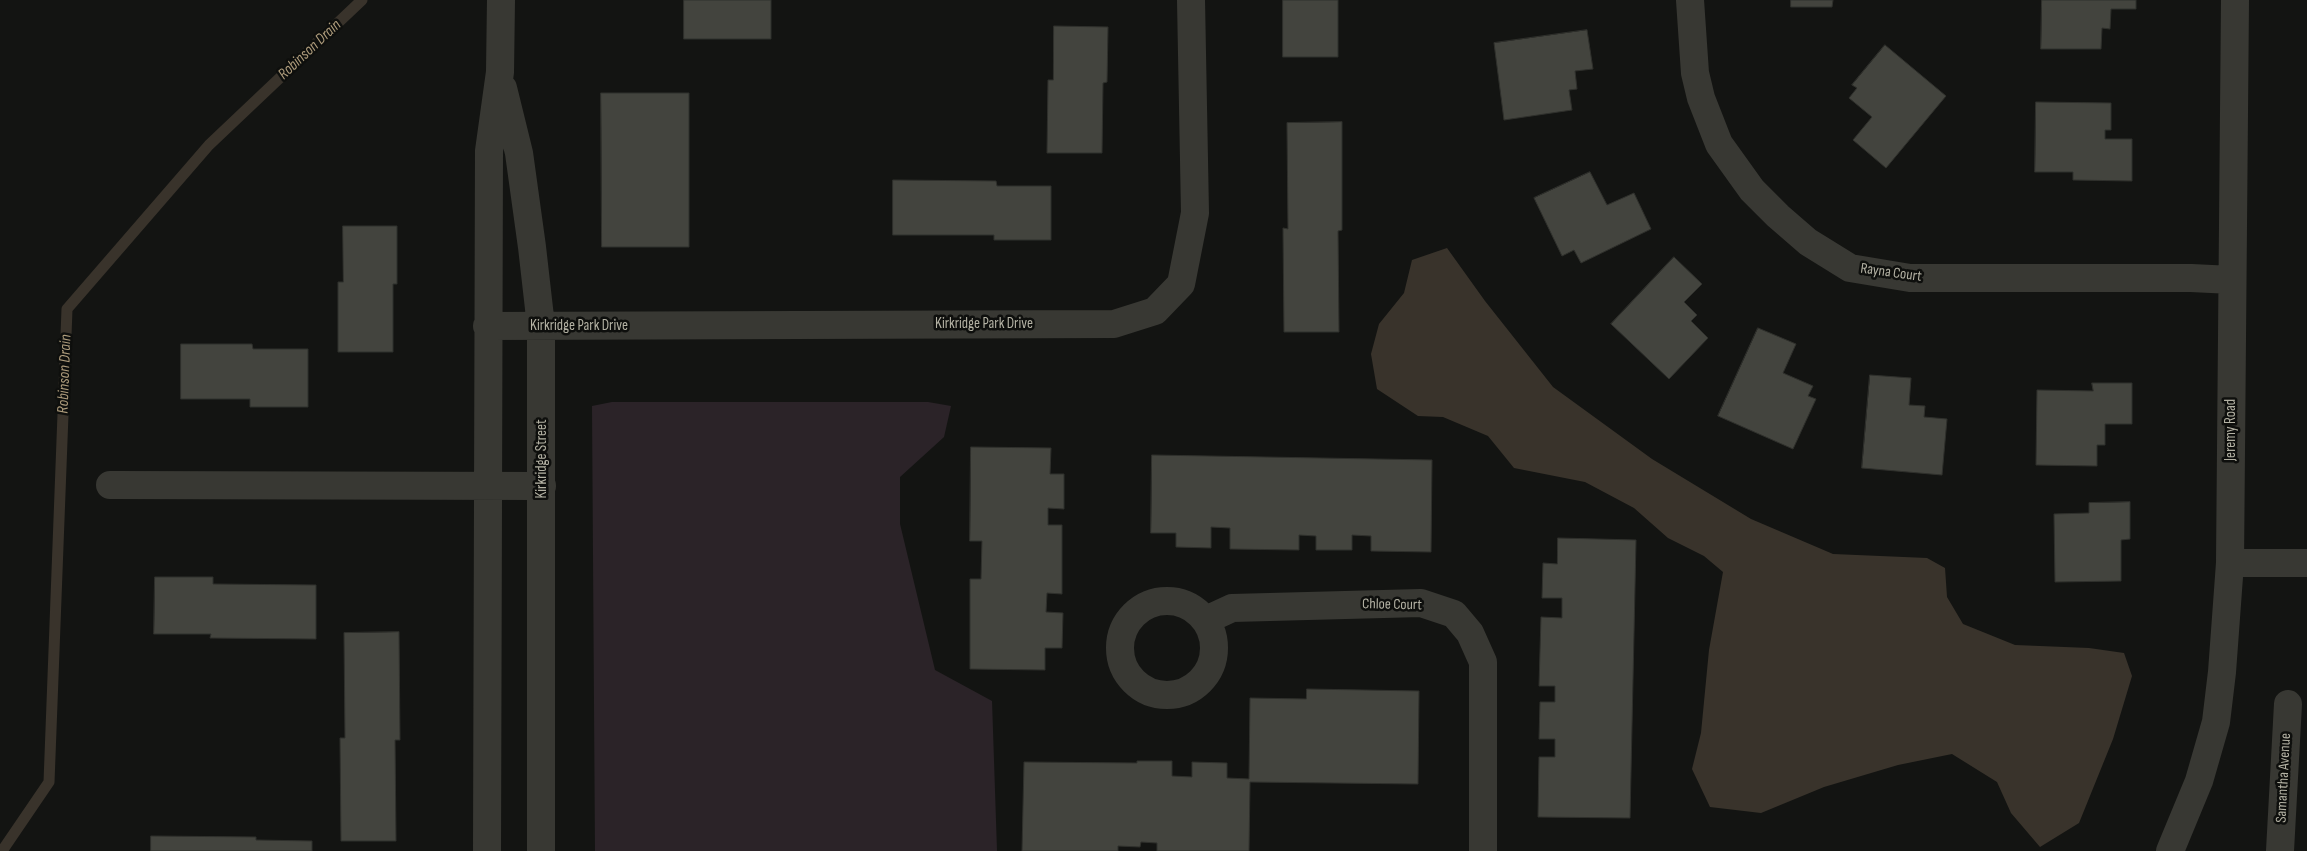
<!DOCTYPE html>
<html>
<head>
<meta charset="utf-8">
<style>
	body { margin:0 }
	canvas { display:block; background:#131412 }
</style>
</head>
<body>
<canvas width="2307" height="851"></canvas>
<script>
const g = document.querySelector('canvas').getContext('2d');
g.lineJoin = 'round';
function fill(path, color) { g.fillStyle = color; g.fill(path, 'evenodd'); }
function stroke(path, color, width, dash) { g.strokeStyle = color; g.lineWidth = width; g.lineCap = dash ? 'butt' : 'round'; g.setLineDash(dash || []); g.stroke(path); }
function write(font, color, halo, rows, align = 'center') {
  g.font = font + ' "Sofia Sans Condensed",sans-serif'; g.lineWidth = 5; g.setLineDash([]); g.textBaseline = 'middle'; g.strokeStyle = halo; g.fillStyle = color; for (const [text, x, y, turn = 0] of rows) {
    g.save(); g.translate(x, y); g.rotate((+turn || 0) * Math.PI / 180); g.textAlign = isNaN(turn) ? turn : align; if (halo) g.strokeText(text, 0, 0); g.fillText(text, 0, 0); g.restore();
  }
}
const green = new Path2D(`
	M612,402H928L951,406L944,437L900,477V524L935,670L992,701L997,851H595L592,406Z`);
const water = new Path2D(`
	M1447,248L1485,301L1553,387L1652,459L1751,519L1833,554L1927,558L1945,568L1947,597L1963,624L2015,645L2089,648L2124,653L2132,676L2113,739L2079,823L2040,847L2011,813L1997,782L1952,754L1898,765L1824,787L1761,813L1710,807L1692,769L1701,733L1709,650L1723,572L1704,556L1668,538L1634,508L1585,482L1514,468L1488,436L1443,417L1418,416L1377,389L1371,354L1379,324L1404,293L1412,260Z`);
const stream = new Path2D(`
	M2,851L49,782L67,309L209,145L362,0`);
const building = new Path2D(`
	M684,0H771V39H684Z
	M1283,0H1338V57H1283Z
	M1791,0H1833L1832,7H1791Z
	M2042,0H2136V9H2111L2110,29L2102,28L2101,49H2041Z
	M1054,26L1108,27L1107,82L1103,83L1102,153H1047L1048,80H1053Z
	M1587,30L1593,69L1575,71L1577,89L1569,90L1572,110L1504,120L1494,43Z
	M1885,45L1946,96L1886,168L1853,140L1872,117L1849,98L1857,88L1852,85Z
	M601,93H689V247H602Z
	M2036,102L2111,103V130H2105V139H2132V181L2073,180V172H2035Z
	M1342,122V230L1338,231L1339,332H1284L1283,228L1288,229L1287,123Z
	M1590,172L1607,205L1634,193L1651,229L1581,263L1574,250L1562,256L1534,198Z
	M893,180L996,181L997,186H1051V240H994V235H893Z
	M343,226H397V284H393V352H338V282H343Z
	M1674,257L1702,284L1684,302L1697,315L1691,321L1708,338L1669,379L1611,324Z
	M1758,328L1796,344L1783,373L1813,386L1808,396L1816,399L1793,449L1718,416Z
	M181,344H252L253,349H308V407H250V399H181Z
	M1870,375L1911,378L1909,405L1925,406L1924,417L1947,419L1942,475L1862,468Z
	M2092,383H2132V424H2105V445H2097V466L2036,465L2037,390L2093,391Z
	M971,447L1051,448L1050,474H1064V509L1048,508V525H1062V594L1047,593L1046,612L1063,613L1062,648H1045V670L970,669V579H981L982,541H970Z
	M1152,455L1432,460L1431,552L1371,551V536L1352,535V550H1316V536L1299,535V550L1230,549V528L1211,527V548L1176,547V533H1151Z
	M2130,502V539L2121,540V581L2055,582L2054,514L2089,513V503Z
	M1558,538L1636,540L1630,818L1538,817L1539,757H1555V739H1539L1540,702H1555V686H1539L1541,617L1562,618V598H1542L1543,563L1557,564Z
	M155,577H213V584L316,585V639L210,638L211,634H154Z
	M399,632L400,740H395L396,841H341L340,738H345L344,633Z
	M1307,689L1419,691L1418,784L1250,782L1249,851H1157V843L1141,842L1140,847L1118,846V851H1022L1024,762L1137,763V761H1172V776L1192,777V762L1227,763V778L1249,779L1250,698L1306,699Z
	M151,836L256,837V840L312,841V851H151Z`);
const minor = new Path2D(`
	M1690,0L1695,73L1701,98L1719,144L1752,190L1778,216L1808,242L1850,268L1910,278H2191L2232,280
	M503,88L519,153L532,247L541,326V851
	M487,326L1114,324L1155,311L1181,284L1195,213L1191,0
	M110,485L542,486
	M2230,563H2307
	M1120 648a47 47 0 1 1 94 0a47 47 0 1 1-94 0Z
	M1206,620L1232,608L1421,603L1454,614L1470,633L1483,662V851
	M487,851L489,151L500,72L501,0
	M2170,851L2199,781L2216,722L2222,672L2230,563L2235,0
	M2280,851L2288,704`);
const streetNames = [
	["Rayna Court",1891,273,8],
	["Kirkridge Park Drive",984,324],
	["Kirkridge Park Drive",579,326],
	["Jeremy Road",2231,430,-90],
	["Kirkridge Street",542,459,-90],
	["Chloe Court",1392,605,1],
	["Samantha Avenue",2284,778,-87]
];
const waterNames = [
	["Robinson Drain",310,50,-43],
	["Robinson Drain",65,374,-88]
];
fill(green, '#2b2328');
fill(water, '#39332b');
stroke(stream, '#39332b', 11);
fill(building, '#43443e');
stroke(building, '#2f302c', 1);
stroke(minor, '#383833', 28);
write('15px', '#b4b2a4', '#0e0f0d', streetNames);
write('italic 16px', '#ae9c7c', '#0e0f0d', waterNames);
</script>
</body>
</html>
